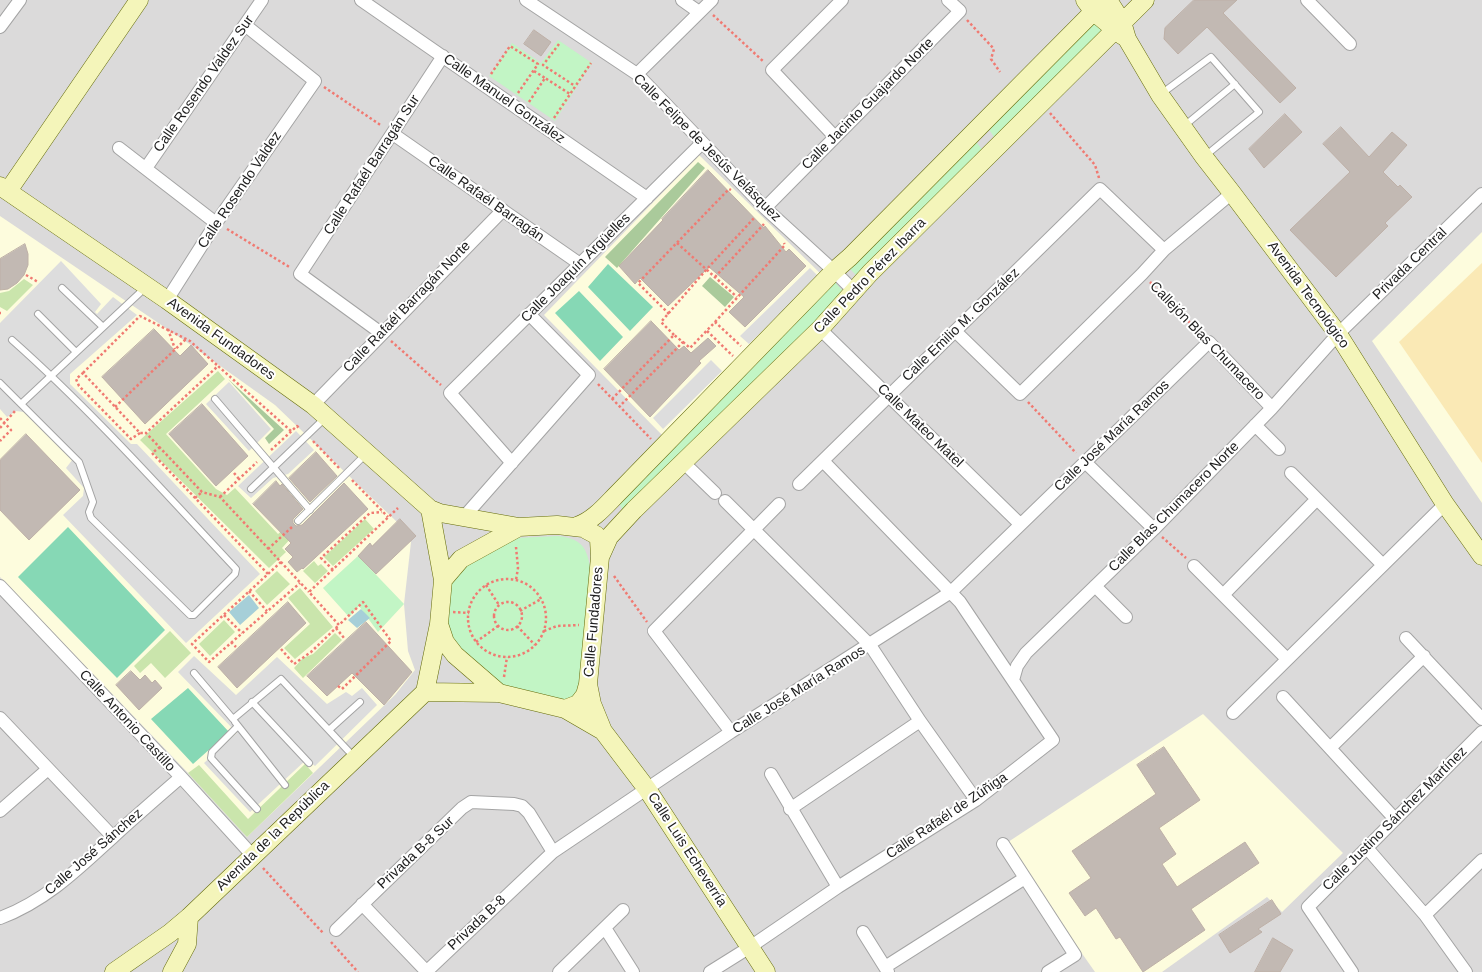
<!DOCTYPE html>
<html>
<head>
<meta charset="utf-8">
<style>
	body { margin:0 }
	canvas { display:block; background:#edeae3 }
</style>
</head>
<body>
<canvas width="1482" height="972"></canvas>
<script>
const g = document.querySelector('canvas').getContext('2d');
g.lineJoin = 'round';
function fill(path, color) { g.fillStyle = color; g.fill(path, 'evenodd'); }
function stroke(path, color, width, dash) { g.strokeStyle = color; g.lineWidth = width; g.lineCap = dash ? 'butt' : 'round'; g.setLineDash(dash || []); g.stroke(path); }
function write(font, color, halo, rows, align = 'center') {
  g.font = font + ' Arial,sans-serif'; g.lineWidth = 4; g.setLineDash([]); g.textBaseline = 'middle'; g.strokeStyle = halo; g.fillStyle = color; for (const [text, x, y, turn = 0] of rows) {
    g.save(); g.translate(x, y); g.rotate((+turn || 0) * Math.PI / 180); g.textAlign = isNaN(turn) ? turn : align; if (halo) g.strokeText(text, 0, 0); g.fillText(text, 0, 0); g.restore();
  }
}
const residential = new Path2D(`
	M0,0H1482V972H0Z`);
const education = new Path2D(`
	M699,155L823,276L662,435L544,315Z
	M0,216L191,345L275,405L396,521L411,542L404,604L408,651L415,670L395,695L247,837L188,773L0,577Z
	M1482,232V503L1372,341Z
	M1203,714L1343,853L1282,912L1267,897L1162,972H1095L1005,844Z`);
const grass = new Path2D(`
	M24,279L33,285L7,311L0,307V293L9,291Z
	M218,371L225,379L166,434L216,489L227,495L235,488L278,534L284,529L292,537L282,548L286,552L269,568L140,440Z
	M365,519L374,529L333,566L324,557Z
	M314,561L318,566L321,564L328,571L315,583L303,571Z
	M277,571L290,584L267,605L255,591Z
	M300,588L333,627L295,659L284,648L310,624L288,598Z
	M224,620L235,632L210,656L199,644Z
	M170,631L191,653L165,678L151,663L140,673L134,666Z
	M335,633L342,640L303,678L294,668L303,658L313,654Z
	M305,764L313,773L247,837L188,773L199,765L248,819Z`);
const forest = new Path2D(`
	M698,162L705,168L617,268L605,257Z
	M710,277L734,297L725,307L702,286Z
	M228,379L284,430L269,444L265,438L274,429Z`);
const sand = new Path2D(`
	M1482,263V463L1399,342Z`);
const park = new Path2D(`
	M1092,21L1104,33L996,140L988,128Z
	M558,40L592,63L555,121L489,76L512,43L541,63Z
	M974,139L984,152L859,278L847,266Z
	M834,281L844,292L632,509L623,511L619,503Z
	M558,536C580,539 586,545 590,566L585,683L574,704L503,688L454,650L445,628L453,572L516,538Z
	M358,556L404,604L378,632L359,606L349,617L323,588Z`);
const pitch = new Path2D(`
	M608,264L653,307L630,331L588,287Z
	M579,291L623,337L600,361L555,313Z
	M68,527L165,630L117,678L18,577Z
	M188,688L229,732L193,764L151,719Z`);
const parking = new Path2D(`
	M61,261L101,304L95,312L97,314L113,297L137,315L70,374V384L131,444H137L260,574L186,643L63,515L83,496L84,488L66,468L73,459L24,412L16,411L7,417L0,409V323Z
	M810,268L818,276L749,344L740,336Z
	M711,360L722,371L663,429L653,418Z
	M229,382L271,429L249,451L206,404Z
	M296,431L314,450L288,474L273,478L251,498L238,486Z
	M194,656L236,695L277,657L327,704L346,692L352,696L362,688L377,705L315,766L307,759L250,812L204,763L237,733L178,672Z`);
const water = new Path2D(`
	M249,595L259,608L240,625L229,612Z
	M361,609L370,618L357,628L348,620Z`);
const building = new Path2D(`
	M1194,0H1237L1223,13L1296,88L1280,103L1207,27L1178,54L1164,39L1165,28Z
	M534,30L551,42L541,56L524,44Z
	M1285,114L1302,132L1264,168L1249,149Z
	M1341,127L1369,157L1392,132L1407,145L1383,172L1398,187L1400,185L1412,197L1385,223L1388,226L1336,277L1290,230L1350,172L1323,144Z
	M708,170L764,228L765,226L786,252L789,249L806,266L745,327L729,312L744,297L709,267L668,306L640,278L635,284L619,266L663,220L662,219Z
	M25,244L28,254V265L24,275L17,283L8,289L0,290V259Z
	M651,321L679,350L684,346L691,353L708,338L716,346L699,361L701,363L650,417L604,369Z
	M154,329L180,356L191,345L208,364L145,424L102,377Z
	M202,404L248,456L216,486L169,434Z
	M26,434L80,490L29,540L0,510V460Z
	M316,452L337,476L310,502L289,478Z
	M276,481L280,486L282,484L303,509L293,519V523L296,526L302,525L344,483L368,509L303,569L302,568L297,572L288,562L293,557L285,549L291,543L253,504Z
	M400,519L416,536L376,574L358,556L370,543L372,546Z
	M288,602L306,623L237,688L218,667Z
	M366,622L412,672L384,705L352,673L327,696L307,676Z
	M131,671L140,680L145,675L152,683L155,680L162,688L139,710L116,685Z
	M1164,747L1200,800L1159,828L1176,854L1162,864L1177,887L1245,842L1259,863L1191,909L1205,930L1143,972L1120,937L1116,939L1096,908L1085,916L1069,893L1091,878L1072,851L1156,794L1137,765Z
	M1272,900L1281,914L1258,929L1262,932L1230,953L1219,935Z
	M1273,938L1293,950L1280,972H1255Z`);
const path = new Path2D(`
	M713,15L764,62
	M967,20L994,49L991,59L1000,72
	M559,44L543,65L575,86
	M534,71L545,78
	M491,74L510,46L538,64L518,93
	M324,87L382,126
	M529,102L545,78L570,94
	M1050,113L1095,165L1099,178
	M554,118L591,63
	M227,229L291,268
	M677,243L737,297
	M26,275L38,282
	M715,277L764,224
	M1150,282L1200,333
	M0,313H1
	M669,314L638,283L729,189L731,190
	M715,322L785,245L784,243
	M168,329L175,349
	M707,331L733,356
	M674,335L661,322L706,270L755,217
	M391,341L441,385
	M683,342L690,348L715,322L741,346
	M83,373L140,316L190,341L218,366
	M598,384L651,439
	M612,399L674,335L683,342L620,406
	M1028,402L1076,453
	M115,407L186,339
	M0,418L11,430L0,441
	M0,428L15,411
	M291,431L218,366L146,433L202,492L220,497L309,592
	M140,433L131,439L79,386L76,379L83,373L140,433H146
	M313,441L339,468
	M160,447L152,453L268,574
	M271,450L297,426L300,429
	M234,473L239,479
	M352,480L388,517
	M220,497L257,462
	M195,498L202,492
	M1162,537L1186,558
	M516,547L518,568L516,580
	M268,549L292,527
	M281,562L192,644L209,662L300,583
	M333,570L321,558L370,513L382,512
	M614,576L647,622
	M468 618a39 39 0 1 1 78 0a39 39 0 1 1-78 0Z
	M486,585L499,605
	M249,591L267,611
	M494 616a14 14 0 1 1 28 0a14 14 0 1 1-28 0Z
	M520,611L541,599
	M453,612L469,613
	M224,615L242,633
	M517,626L535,645
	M336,628L344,638
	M544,631L557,626L579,625
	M231,642L236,647
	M476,642L498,626
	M281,649L294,664L311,652L339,625
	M504,677L507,657
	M338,686L342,689L391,641L363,602L339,625L309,592L398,508
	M263,868L324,934
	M331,942L358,972`);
const lane = new Path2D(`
	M1161,94L1211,57L1259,112L1205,156
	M1184,126L1235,84
	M62,288L103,327
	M38,314L76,352
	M0,383L79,462L93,502L89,512L91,518L190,615H194L235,574L236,569C163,491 92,411 12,340
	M215,399L310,510
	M21,404L146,287
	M251,489L325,418
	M298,521L366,454
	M194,673L233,719L281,679L354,757
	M252,702L309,763
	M235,722L285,785
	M238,726L212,752L211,758L257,809
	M329,730L360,702`);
const street = new Path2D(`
	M361,0L647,198
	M526,0L637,74L765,208L834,271L853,290
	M682,0L699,12
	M1307,0L1350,44
	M0,27L20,0
	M637,74L712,0
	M393,134L580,264
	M835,137L772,70L842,0
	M119,148L216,223
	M146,168L262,0
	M765,208L960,11L948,0
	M167,300L216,223L315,81L245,25
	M820,329L1020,524
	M955,331L1020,394L1142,274L1164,250L1232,193
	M381,333L300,274L443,56
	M313,405L503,210
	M1255,425L1279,449
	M683,462L715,493
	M1085,462L1154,529
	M512,463L450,393L701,144
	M1291,473L1383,565
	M799,484L1100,189L1164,250
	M725,501L870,645L920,721L976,800
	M464,517L589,375L529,314
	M1194,566L1287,659
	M0,586L181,777L253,856
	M1095,586L1126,617
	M1223,595L1317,499
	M1406,638L1482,719
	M1013,680L1017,666L1026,653L1154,529L1272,408L1338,334L1482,194
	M1283,697L1395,819
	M1233,713L1445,504
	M0,718L113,837
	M731,732L654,631L779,504
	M1330,748L1424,656
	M771,774L838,887
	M790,809L920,721
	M0,811L48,769
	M1003,844L1075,955L1048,972
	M1367,848L1425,915L1466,972
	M362,904L426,971
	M1425,915L1482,860
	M0,918C46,901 79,868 114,836C136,816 159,796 181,777
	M605,928L633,972
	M336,930L462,808L471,802L514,804L522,806L529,813L553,852
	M863,932L888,972
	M885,967L1025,878
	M426,972L553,852L731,732L951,592L1209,342L1272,408
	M559,972L623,910
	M710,972L750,947L838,887L976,800L1053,740L960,602L823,461
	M1352,972L1308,907L1482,732`);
const secondary = new Path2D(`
	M1085,0L1094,12L1123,36
	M1108,0L1122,22L1127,39L1160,95L1204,157L1232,193L1338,334L1445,504L1482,556
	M0,186L167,300L313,405L430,509L440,513L519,527
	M8,191L139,0
	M577,526C594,520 605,506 618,493L834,271L850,257L1105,0
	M600,557L609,537L634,510L820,329L870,273L1145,0
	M439,624L445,642L455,655L499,693L565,709L578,704L585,695L588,684L600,557L599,539L596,535L583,528L557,525L519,527L461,559L443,580
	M588,684L592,704L603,731L647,789L766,972
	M425,692L439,624L443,580L430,509
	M425,692L499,693
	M565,709L603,731
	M114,972L170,933L189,917L425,692
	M172,972L187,944L189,917`);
const streetNames = [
	["Calle Rosendo Valdez Sur",204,84,-55],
	["Calle Manuel González",504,99,35],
	["Calle Jacinto Guajardo Norte",868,104,-45],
	["Calle Felipe de Jesús Velásquez",707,148,45],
	["Calle Rafaél Barragán Sur",372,165,-57],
	["Calle Rosendo Valdez",240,190,-56],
	["Calle Rafaél Barragán",486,199,35],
	["Privada Central",1410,264,-44],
	["Calle Joaquín Argüelles",576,268,-45],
	["Calle Pedro Pérez Ibarra",870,276,-46],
	["Avenida Tecnológico",1308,295,54],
	["Calle Rafaél Barragán Norte",407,307,-46],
	["Calle Emilio M. González",961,325,-44],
	["Avenida Fundadores",221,339,36],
	["Callejón Blas Chumacero",1207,341,46],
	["Calle Mateo Matel",920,426,44],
	["Calle José María Ramos",1112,436,-44],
	["Calle Blas Chumacero Norte",1174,507,-45],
	["Calle Fundadores",594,622,-85],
	["Calle José María Ramos",799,690,-32],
	["Calle Antonio Castillo",127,721,47],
	["Calle Rafaél de Zúñiga",947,816,-34],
	["Calle Justino Sánchez Martínez",1395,819,-45],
	["Avenida de la República",273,836,-44],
	["Calle Luis Echeverría",687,850,57],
	["Calle José Sánchez",94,852,-41],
	["Privada B-8 Sur",416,853,-43],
	["Privada B-8",477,923,-43]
];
fill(residential, '#dbdada');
fill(education, '#fdfcdd');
fill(grass, '#cae5ac');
fill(forest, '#aaca9b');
fill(sand, '#fae9b5');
fill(park, '#c2f5c5');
fill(pitch, '#86d8b5');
fill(parking, '#ddd');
fill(water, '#a6cfd8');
fill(building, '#c2b9b3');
stroke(building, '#beb0a7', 1);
stroke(lane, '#a4a4a4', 8);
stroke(street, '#a4a4a4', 14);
stroke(secondary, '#656c0c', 19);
stroke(path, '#f07a72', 2.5, [2.5, 2.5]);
stroke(lane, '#fff', 6);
stroke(street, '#fff', 12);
stroke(secondary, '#f4f5ba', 18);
write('14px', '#1d1d1d', '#fff', streetNames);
</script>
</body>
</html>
